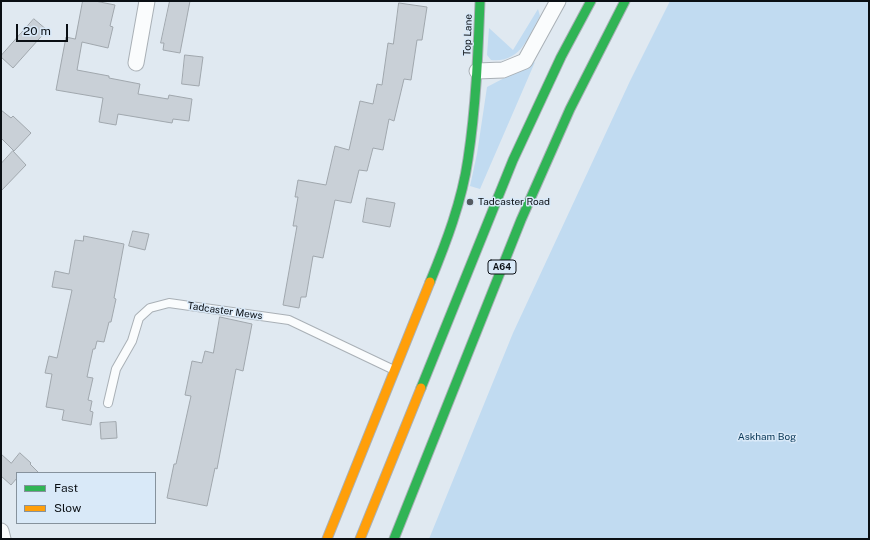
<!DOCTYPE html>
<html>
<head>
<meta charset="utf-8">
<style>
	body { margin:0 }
	#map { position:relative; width:870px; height:540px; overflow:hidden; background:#e0e9f1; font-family:"Public Sans",sans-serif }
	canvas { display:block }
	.frame { position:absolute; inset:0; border:2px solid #0a0f14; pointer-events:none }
	.legend { position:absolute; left:16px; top:472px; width:140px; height:52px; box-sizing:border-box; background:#d9e9f8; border:1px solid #86929d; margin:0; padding:5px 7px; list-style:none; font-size:12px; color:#0a0f14 }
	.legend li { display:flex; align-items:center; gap:8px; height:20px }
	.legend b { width:20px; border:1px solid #86929d }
	.scale { position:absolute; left:16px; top:24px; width:52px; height:18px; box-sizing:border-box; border:2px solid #0a0f14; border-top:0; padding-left:5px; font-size:12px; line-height:14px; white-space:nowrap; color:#0a0f14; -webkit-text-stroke:3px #d9e9f8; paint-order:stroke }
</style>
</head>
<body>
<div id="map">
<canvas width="870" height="540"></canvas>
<div class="frame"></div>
<ul class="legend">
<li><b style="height:5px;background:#30b455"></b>Fast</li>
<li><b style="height:5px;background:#ff9f0a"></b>Slow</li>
</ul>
<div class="scale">20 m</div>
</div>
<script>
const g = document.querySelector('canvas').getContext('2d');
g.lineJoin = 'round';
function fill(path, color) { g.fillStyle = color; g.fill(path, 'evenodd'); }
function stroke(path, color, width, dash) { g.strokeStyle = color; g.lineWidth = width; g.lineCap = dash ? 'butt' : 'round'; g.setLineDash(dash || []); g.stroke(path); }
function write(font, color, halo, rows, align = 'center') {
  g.font = font + ' "Public Sans",sans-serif'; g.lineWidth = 3; g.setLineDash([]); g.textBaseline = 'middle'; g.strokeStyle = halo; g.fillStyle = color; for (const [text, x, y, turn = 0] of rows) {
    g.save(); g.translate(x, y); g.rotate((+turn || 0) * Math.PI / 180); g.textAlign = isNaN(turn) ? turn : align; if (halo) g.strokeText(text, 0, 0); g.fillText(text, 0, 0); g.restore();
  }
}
const green = new Path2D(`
	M670,1H869V539H429L513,333L630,81Z
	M538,9L540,16C528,37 521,63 491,60L487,55L489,28L513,50Z
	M535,62L480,189L470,186L477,154L487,87Z`);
const building = new Path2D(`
	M83,1H95L115,5L110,26L113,27L108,48L82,42L77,70L109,76V78L140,84L138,94L168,99L169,95L192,99L189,121L173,119L172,123L118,114L116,125L99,122L103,98L56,90L66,37L75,39Z
	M170,1H190L180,53L163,50L164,43H161Z
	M399,3L427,7L422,40H417L411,80L404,79L394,121L389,119L383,150L373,148L367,171L359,170L351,203L335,200L323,258L313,256L306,297H301L299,308L283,305L297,226H293L298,197H295L298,180L326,185L335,146L349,150L360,101L373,104L377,84L382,85L388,43L393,44Z
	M34,19L47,30L13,68L1,57V56Z
	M185,55L203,57L199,86L182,84Z
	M1,110L11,118L13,116L31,133L14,151L1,138Z
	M13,151L26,165L1,191V164Z
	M367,198L395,203L390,227L363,222Z
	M133,231L149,234L145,250L129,246Z
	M84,236L124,244L114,298L116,299L111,322H109L104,342L97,341L95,349H93L87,377L93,378L88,400L92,401L90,411L93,412L91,425L62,420L64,410L46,407L52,374L45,373L49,356L57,358L72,290L52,287L55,271L69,274L75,240L83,241Z
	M220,317L252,324L243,371L236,369L217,469L215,468L207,506L167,498L174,464H176L191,396L185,395L192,361L202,363L205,351L213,353Z
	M116,422L117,438L101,439L100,423Z
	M20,453L31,463L30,464L39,473H17V478L11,485L1,476V454L11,463Z`);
const lane = new Path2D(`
	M108,403L116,369L132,341L139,318L150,308L169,303L289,320L394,370`);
const street = new Path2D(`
	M136,63L147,1
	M477,71L503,70L525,61L558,1
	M1,531L3,539`);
const fast = new Path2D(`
	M430,282C446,243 462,201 468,159C476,107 478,54 480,1
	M421,388L513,160L561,57L591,1
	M394,539L521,220L570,109L625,1`);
const slow = new Path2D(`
	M327,539L430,282
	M360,539L421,388`);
const markers = [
	[470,202,4,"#555b61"]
];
const shields = [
	[502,267,28]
];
const shieldNames = [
	["A64",502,267]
];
const streetNames = [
	["Top Lane",468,35,-88],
	["Tadcaster Mews",225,311,8]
];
const poiNames = [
	["Tadcaster Road",478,202]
];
const parkNames = [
	["Askham Bog",767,437]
];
fill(green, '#c1dbf1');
fill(building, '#c9d0d7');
stroke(building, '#a0a7ad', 1);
stroke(lane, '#a9b0b6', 10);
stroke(street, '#a9b0b6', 17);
stroke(fast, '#a9b0b6', 11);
stroke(slow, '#a9b0b6', 11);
stroke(lane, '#fafcfd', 8);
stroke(street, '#fafcfd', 15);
stroke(fast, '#30b455', 9);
stroke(slow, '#ff9f0a', 9);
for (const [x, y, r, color] of markers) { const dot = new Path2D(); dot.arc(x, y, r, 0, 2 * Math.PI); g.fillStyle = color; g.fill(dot); stroke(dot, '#d9e9f8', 1.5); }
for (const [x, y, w] of shields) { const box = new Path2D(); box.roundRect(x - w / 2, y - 7, w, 14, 3); g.fillStyle = '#d9e9f8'; g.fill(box); stroke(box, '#0a0f14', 1); }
write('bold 9px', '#0a0f14', null, shieldNames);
write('10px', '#0a0f14', '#d9e9f8', streetNames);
write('10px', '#0a0f14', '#d9e9f8', poiNames, 'left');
write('10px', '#083656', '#d9e9f8', parkNames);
</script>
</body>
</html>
